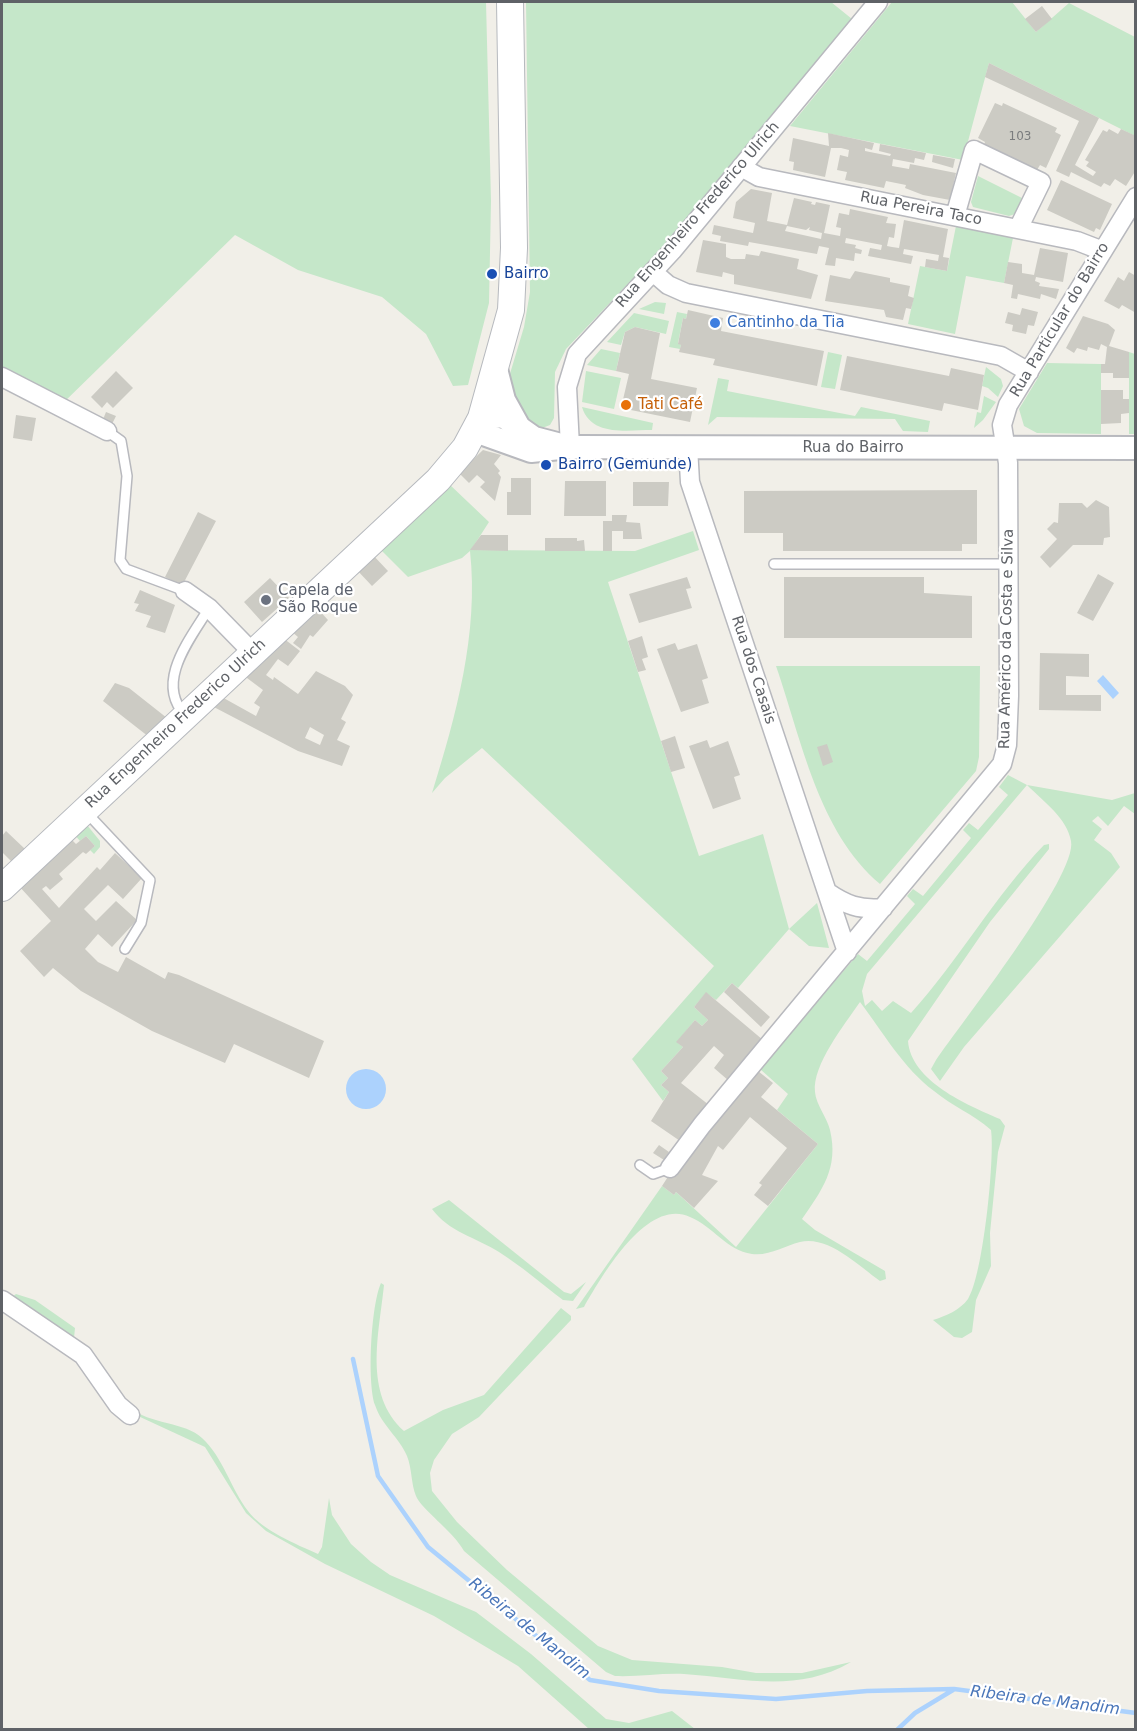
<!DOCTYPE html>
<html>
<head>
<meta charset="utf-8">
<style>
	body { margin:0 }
	#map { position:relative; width:1137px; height:1731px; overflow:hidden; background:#f1efe8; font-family:"DejaVu Sans",sans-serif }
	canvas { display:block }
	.frame { position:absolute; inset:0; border:3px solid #5f6267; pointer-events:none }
</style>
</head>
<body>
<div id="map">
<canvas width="1137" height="1731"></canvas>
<div class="frame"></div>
</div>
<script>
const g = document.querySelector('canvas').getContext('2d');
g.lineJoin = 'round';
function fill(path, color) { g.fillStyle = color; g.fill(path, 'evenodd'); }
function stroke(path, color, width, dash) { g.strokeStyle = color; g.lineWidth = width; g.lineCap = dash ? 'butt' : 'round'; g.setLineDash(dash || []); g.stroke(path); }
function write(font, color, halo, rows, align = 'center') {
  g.font = font + ' "DejaVu Sans",sans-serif'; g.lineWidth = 4.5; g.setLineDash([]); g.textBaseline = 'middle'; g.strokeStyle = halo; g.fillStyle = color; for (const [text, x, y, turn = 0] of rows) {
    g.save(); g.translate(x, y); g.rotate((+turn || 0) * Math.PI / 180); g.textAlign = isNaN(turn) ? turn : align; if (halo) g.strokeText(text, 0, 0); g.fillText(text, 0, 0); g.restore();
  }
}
const green = new Path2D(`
	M2,2H486L491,201L489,303L468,385L453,386L426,334L382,297L298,270L235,235L59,407L2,377Z
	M526,2H831L852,19L663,247L566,349L555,372L554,418L550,425L542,428L529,424L514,404L509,377L524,327L530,292Z
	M892,2H1012L1036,32L1069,3L1135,37V136L989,63L963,160L790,126Z
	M978,176L1022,198L1015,214L1009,216L973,207L971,202Z
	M956,226L1013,238L1004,283L966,276L955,334L908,324L920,266L947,271Z
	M655,302L666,303L664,314L639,309Z
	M677,312L687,314L686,319L683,318L678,343L681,345L680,349L669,347Z
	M634,313L669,321L666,334L635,327L625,332L621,345L607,342Z
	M601,349L620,353L616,371L587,365Z
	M828,352L842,355L835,389L821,387Z
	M1129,352L1135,354L1136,434H1129Z
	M1047,363L1101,364V434L1037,433L1024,426L1019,409Z
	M986,367L1001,379L1003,386L998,397L988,388L982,386Z
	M586,371L621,378L614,409L582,402Z
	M718,378L729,380L727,391L855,416L861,407L930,421L928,432L903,431L895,419L717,417L708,425Z
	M984,396L996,402L983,420L974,428L977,412L981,413Z
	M582,407L653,423L652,430C628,430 591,437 582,407Z
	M448,483L489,522L471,550L635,551L693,531L699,550L608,582L699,856L763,834L789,929L817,903L829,948L809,946L789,929L738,988L732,983L716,1000L706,993L694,1007L708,1020L702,1026L695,1020L677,1042L683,1047L661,1071L668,1078L661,1085L669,1092L663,1101L632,1059L714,966L482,748L445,778L432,793C456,716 479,633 470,551L462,558L408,577L379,548Z
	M776,666H980L979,757L976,771L880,884C818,831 802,741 776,666Z
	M1008,775L1027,785L1112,800L1135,793V814L1124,806L1108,826L1098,816L1092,821L1102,829L1094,840L1111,853L1120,867L964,1047L940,1081L931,1069L936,1060C960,1025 1078,875 1071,841C1067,818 1044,802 1027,785L867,974L862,991L865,1006L872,1000L882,1011L893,1001L911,1013C959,960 994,897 1044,845L1049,844V849L990,922L908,1041C911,1081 967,1105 1000,1119L1005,1126L998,1152L990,1233L991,1266L976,1300L972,1332L962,1338L954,1337L933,1320C946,1316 960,1310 968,1299C983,1276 995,1158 991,1130C973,1114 952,1106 934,1091C904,1069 882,1031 860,1002C845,1024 812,1065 815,1092C816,1105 827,1117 830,1130C839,1168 822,1190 802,1219L815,1230L885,1271L886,1279L880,1281C859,1266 828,1235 800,1242C784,1246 770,1256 752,1254C726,1250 714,1227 690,1217C647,1197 602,1276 584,1307L576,1309L662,1186L674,1195L676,1192L736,1247L818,1144L777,1110L788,1094L760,1069L858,954L867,961L915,904L907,896L913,889L923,896L971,838L963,830L969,823L978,830L1008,795L999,787Z
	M87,825L100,841V847L94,854L90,850L95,846L86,836L80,841L73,833Z
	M449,1200L564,1292L571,1294L586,1282L573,1301L563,1300C542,1284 521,1266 499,1252C475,1237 449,1232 432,1209Z
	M381,1283L384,1285C379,1334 363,1394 404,1431L443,1410L484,1395L561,1308L571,1316V1320L479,1417L452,1434L434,1460L430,1473L432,1491L457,1522L507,1570L598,1646L632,1660L722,1667L756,1673H802L851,1662C796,1694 743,1678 684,1674C661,1673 638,1677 615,1676L606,1672L464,1551C453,1531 421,1509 416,1496C411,1484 412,1468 407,1456C399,1437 382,1426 375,1405C367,1382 371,1305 381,1283Z
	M16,1294L35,1300L75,1328L74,1338C104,1359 108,1388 131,1408C148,1424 186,1422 202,1438C223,1457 231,1489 248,1511C263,1531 296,1544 318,1554L322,1547L329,1498L332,1515L351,1544L371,1562L390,1575L476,1612L531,1654L606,1719L629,1723L672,1711L695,1729H589L518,1666L434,1616L325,1564L266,1531L246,1513L205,1447L138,1416L12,1297Z`);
const water = new Path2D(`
	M1103,675L1119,693L1113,699L1097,681Z
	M346 1089a20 20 0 1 1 40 0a20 20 0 1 1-40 0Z`);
const stream = new Path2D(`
	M353,1359L378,1476L428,1547L590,1680L659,1691L776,1699L867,1691L954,1689L1136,1713
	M897,1730L915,1713L953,1690`);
const building = new Path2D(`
	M1042,6L1052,19L1036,32L1025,19Z
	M989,63L1099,118L1075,165L1093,176L1096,172L1086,166L1089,162L1085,160L1103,130L1107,132L1109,129L1118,134L1121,129L1136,136V170L1126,186L1115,179L1110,186L1104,183L1101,187L1071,172L1069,177L1056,171L1079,121L985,77Z
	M995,103L1002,106L1003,103L1057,128L1055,132L1061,135L1046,168L1040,165L1037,170L984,145L985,142L978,138Z
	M828,133L874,143L872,150L865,148V151L890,156L891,154L879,151L880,144L926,153L924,160L915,158L914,163L893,159L892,166L909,169L910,164L956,173L950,200L923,195L905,188L906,185L886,181L884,188L845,180L847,172L837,170L840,155L848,157L849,150L841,148H831L825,177L793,170L794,162L789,161L793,138L829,146Z
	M933,155L955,159L953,168L932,162Z
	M1061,180L1112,204L1100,230L1096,228L1094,232L1047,210Z
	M751,189L772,193L767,221L787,225L794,198L812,202L811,204L815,205L816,202L830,205L824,233L840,236L841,228L836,227L839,213L849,215L850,209L888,217L886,223L896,224L894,238L889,237L887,246L892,247L899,248L904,220L948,229L943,257L949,258L947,271L925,267L926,259L938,261L939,255L904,249L903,254L913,256L911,264L868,256L870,248L881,250L882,245L846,238L845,243L856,245L855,248L862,250L861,254L855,253L854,261L836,258L835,266L825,265L829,248L819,246L817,254L749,242L748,246L720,241L721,236L712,234L714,225L753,233L755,223L733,218L736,202ZM787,226L806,230L810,227L809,230L822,233L821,239L785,231Z
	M703,240L726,244V257L731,259H745L746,254L759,256L761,251L799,259L797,269L818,275L811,299L734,284V275L723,272L722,277L696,272Z
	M1040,248L1068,253L1063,282L1036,277L1035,281L1040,283L1039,286L1059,289L1056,299L1041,294L1040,299L1018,294L1017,299L1011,298L1013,285L1004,283L1008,262L1022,264V273L1034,275Z
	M855,271L890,278V282L910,286L908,296L914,298L911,309L906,308L903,320L886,317L884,310L825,301L830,275L850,279Z
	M1129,272L1136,276V313L1122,305L1119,309L1104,301L1118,277L1124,281Z
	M1022,308L1038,312L1034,326L1028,325L1026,334L1012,331L1013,325L1005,323L1008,312L1020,315Z
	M688,310L723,318L721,331L824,351L817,386L713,365L715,359L679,352L681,345L678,344L683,318L686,319Z
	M1083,316L1108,324L1115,330L1109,346L1129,352V378H1113V373H1101V364H1105L1107,347L1101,344L1099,350L1088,347L1087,351L1077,348L1074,353L1066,348Z
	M635,327L660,333L651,379L697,388L690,422L621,408L629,374L616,371L625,332Z
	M847,356L949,376L951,368L984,375L978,410L944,403L942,411L840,390Z
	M116,371L133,388L113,408L107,402L102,408L91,397Z
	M1101,390H1123V399H1129V413L1121,414V423L1101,424Z
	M106,412L116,416L111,426L102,422Z
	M16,415L36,418L32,441L13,438Z
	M483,450L501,455L494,464L500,471L498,473L501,477L495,501L480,487L485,482L477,475L469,483L459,473Z
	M511,478H531V515H507V492H511Z
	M565,481H606V516H564Z
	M633,482H669L668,506H633Z
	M977,490V544H962V551H783V533H744V491Z
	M1096,500L1109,507L1110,537L1104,538L1103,545H1073L1050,568L1040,557L1057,539L1047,529L1054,522L1058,523L1059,503H1082L1087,508Z
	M198,512L216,521L182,586L165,577Z
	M612,515H627L626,522L640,523L642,539H623V531H612V551H603V521H612Z
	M481,535H508V551L470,550Z
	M545,538H577V541L584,540L585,551H545Z
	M372,554L388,571L372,586L356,569Z
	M1098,574L1114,583L1093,621L1077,613Z
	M687,577L691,588L686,589L692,608L639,623L629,594Z
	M784,577H924V593L972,596V638H784Z
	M270,578L289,598L262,622L244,602Z
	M140,590L175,605L165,633L146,627L151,616L135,611L139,604L134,603Z
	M316,607L328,620L313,637L310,635L301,649L293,643L298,637L291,631Z
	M642,636L648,657L642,659L646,670L638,672L628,641Z
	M283,638L300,651L288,666L278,659L266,675L273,680L274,677L298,694L316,671L345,686L353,695L341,719L346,722L337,740L350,746L342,766L298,751L210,705L220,696L256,716L260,707L254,703L263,690L243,675ZM310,727L324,735L320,745L305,738Z
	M675,643L678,650L697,644L708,678L702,680L709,703L681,712L657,649Z
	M1040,653L1089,654V677L1066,676V695H1101V711L1039,710Z
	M115,683L129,688L167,718L149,737L103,701Z
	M675,736L685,768L671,772L661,741Z
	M707,740L710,748L728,741L740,775L734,777L741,799L713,809L689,746Z
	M827,744L833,762L823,766L817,747Z
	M6,831L25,849L12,862L2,852V836Z
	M86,836L95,846L86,854L83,852L59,874L63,879L50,890L46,886L42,889L59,908L97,867L100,870L115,853L142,878L123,899L108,885L84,909L96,921L116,901L137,920L112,947L98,934L85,949L98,962L118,972L126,957L165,979L168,972L179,975L324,1041L309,1078L234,1044L225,1063L152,1031L81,991L53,968L44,977L20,951L51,921L18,885L69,837L76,844Z
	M732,983L770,1017L761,1027L724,992Z
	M706,992L763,1040L729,1081L714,1068L724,1055L714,1046L681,1083L709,1105L683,1143L651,1121L669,1092L661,1085L668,1078L661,1071L683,1047L676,1042L695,1020L702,1026L708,1020L694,1007Z
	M758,1071L773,1083L761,1097L818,1144L768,1206L754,1195L762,1185L759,1183L787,1148L750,1117L723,1150L718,1146L702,1175L718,1181L694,1208L676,1192L674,1195L662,1186L671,1172L676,1176L703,1134L706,1136Z
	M659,1145L669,1152L664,1160L653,1153Z`);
const service = new Path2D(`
	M107,431L121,441L127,476L120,560L126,569L185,591
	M774,564H1008
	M185,715C154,682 191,638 209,608
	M86,812L150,880L141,923L125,949
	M640,1165L653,1174L670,1168`);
const minor = new Path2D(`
	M741,167L759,177L1077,241L1103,251
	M955,216L974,150L1041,182L1018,229
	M653,272L668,285L686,293L1001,356L1029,372
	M2,377L107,431
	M570,447L567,387L577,354L672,251L878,2
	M688,447L690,482L847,952
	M185,591L209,608L252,652
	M827,892C846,905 859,910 883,908
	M670,1168L702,1125L1002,764L1007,745L1009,696L1008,463L1002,425L1008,405L1136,197
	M2,1300L83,1355L118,1405L130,1415`);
const tertiary = new Path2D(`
	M496,369L504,400L519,427
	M481,418L503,416L534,438L557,444
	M475,431L531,451L570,447L1136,448`);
const secondary = new Path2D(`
	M2,888L438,480L465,448L481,418L511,310L514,248L510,2`);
const markers = [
	[492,274,6,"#1a4fb4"],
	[715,323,6,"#3f7fe0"],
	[626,405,6,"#e8710a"],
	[546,465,6,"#1a4fb4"],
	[266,600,6,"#6b7280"]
];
const numberNames = [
	["103",1020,137]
];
const streetNames = [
	["Rua Pereira Taco",921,209,11],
	["Rua Engenheiro Frederico Ulrich",698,215,-49],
	["Rua Particular do Bairro",1060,320,-59],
	["Rua do Bairro",853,448],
	["Rua Américo da Costa e Silva",1007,639,-89],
	["Rua dos Casais",753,670,72],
	["Rua Engenheiro Frederico Ulrich",176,724,-43]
];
const transitNames = [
	["Bairro",504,274],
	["Bairro (Gemunde)",558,465]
];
const shopNames = [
	["Cantinho da Tia",727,323]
];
const foodNames = [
	["Tati Café",638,405]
];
const worshipNames = [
	["Capela de",278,591],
	["São Roque",278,608]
];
const waterNames = [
	["Ribeira de Mandim",529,1629,39],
	["Ribeira de Mandim",1045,1701,7]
];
fill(green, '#c5e7c9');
fill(water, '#acd2fd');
stroke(stream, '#acd2fd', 4.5);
fill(building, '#cccbc4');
stroke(service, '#b8b9be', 12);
stroke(minor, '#b8b9be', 21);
stroke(tertiary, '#b8b9be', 26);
stroke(secondary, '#b6b9be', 28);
stroke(service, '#fff', 9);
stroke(minor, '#fff', 18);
stroke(tertiary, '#fff', 22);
stroke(secondary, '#fff', 26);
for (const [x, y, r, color] of markers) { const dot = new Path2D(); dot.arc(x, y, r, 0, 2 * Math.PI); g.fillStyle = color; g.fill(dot); stroke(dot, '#fff', 2); }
write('12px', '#7a7c7e', null, numberNames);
write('15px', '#5f6267', '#fff', streetNames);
write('15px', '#164399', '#fff', transitNames, 'left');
write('15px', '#366cbe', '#fff', shopNames, 'left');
write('15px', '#c56008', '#fff', foodNames, 'left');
write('15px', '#5b616d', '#fff', worshipNames, 'left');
write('italic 16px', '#4a76b9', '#fff', waterNames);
</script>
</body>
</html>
